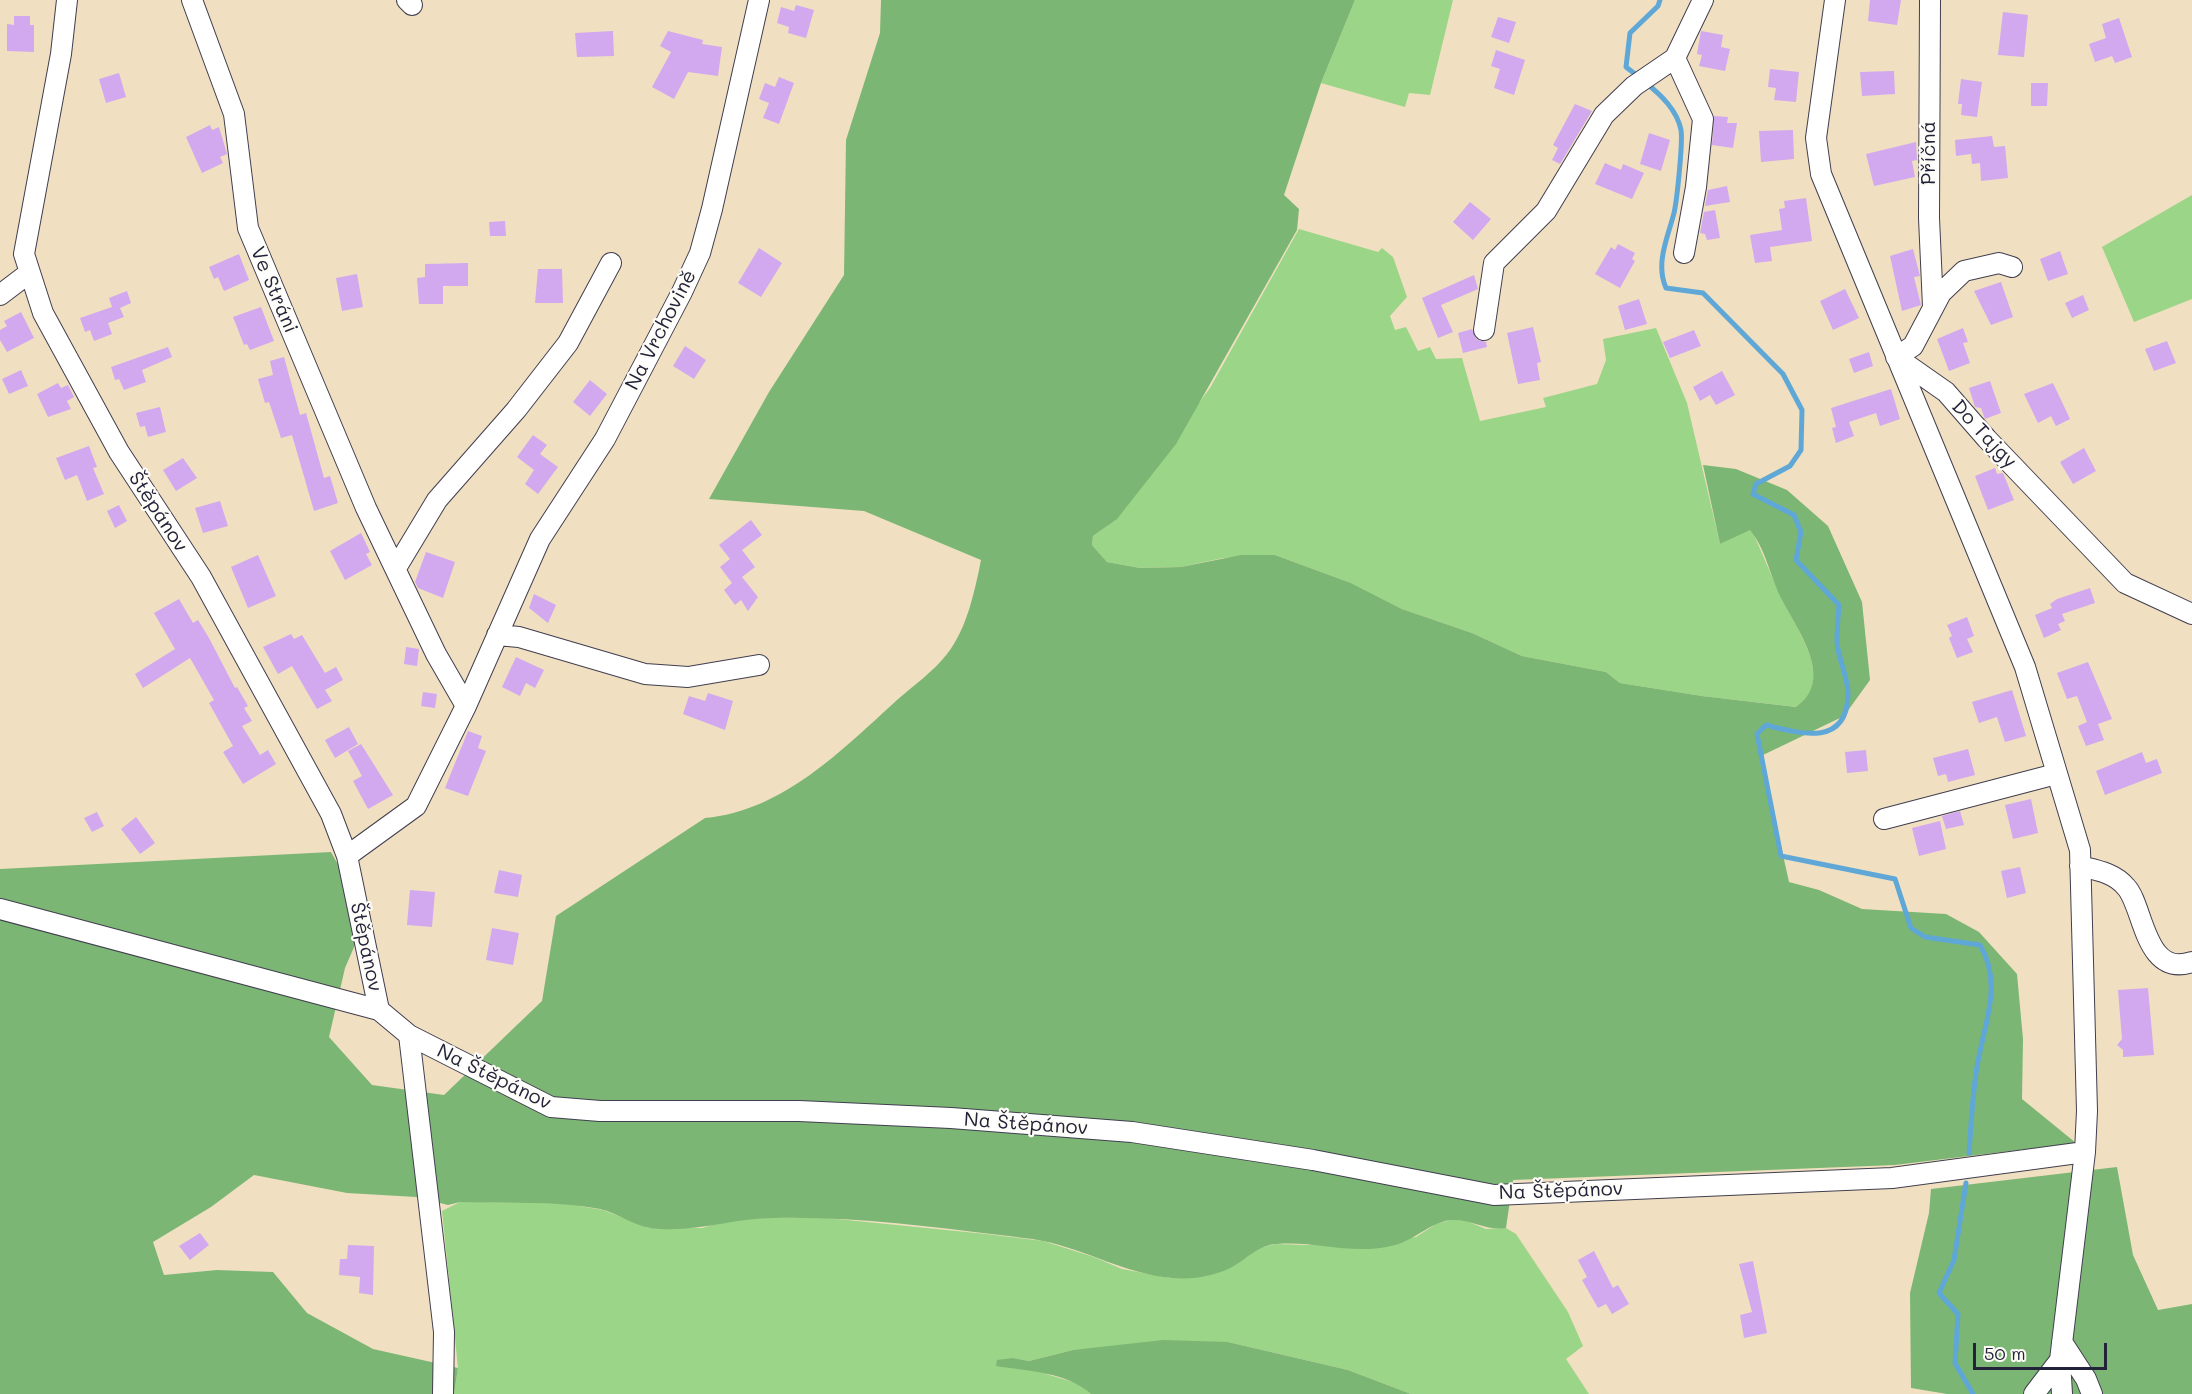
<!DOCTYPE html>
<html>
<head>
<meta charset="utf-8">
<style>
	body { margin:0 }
	#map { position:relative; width:2192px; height:1394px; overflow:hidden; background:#f0e0c1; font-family:Mali,sans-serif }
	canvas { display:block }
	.scale { position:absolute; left:1973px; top:1343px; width:134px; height:27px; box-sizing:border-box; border:3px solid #22223b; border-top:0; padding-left:8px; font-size:18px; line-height:21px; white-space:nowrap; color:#22223b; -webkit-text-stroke:4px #fdfcf7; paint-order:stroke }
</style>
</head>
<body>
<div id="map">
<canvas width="2192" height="1394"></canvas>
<div class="scale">50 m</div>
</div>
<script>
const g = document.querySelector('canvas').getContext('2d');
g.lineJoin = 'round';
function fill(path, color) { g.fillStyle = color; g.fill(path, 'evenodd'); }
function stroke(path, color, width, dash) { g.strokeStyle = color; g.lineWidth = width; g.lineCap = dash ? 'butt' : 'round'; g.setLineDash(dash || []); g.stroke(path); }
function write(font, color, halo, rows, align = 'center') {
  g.font = font + ' Mali,sans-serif'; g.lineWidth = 4.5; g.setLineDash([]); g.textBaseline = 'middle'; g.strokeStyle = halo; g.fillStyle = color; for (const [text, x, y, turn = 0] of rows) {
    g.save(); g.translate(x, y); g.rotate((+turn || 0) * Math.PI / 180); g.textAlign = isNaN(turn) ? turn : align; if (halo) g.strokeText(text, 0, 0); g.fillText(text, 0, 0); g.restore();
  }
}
const green = new Path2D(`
	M1355,0H1453L1430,95L1409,93L1405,107L1321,83Z
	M2192,195V299L2134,322L2102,247Z
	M1299,229L1378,252L1382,248L1393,257L1407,297L1390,316L1395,330L1406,327L1418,351L1430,347L1436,359L1462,358L1480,421L1546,407L1543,398L1597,384L1606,360L1603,339L1656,328L1687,403L1720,544L1750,529L1754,535C1763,555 1771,575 1780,595C1794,626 1837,679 1797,707L1702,696L1620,683L1606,672L1522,656L1472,633L1402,609L1351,583L1275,555L1223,558L1181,567L1140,568L1107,562L1092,545L1093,536L1107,526L1210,388Z
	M460,1202L562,1203L603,1210L649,1228H702L722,1222L754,1218L817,1217L986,1234L1043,1241L1094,1257L1122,1269L1171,1278L1199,1277L1235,1265L1259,1248L1276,1244L1308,1245L1416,1237L1436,1224L1451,1220H1464L1486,1229L1506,1228L1516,1234L1568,1312L1583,1346L1566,1359L1589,1394H1411L1348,1370L1228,1342L1073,1350L1029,1361L1013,1358L1046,1374L1080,1384L1091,1394H454L458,1368L442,1211Z`);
const forest = new Path2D(`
	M881,0H1355L1321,83L1284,195L1299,209L1297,230L1176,444L1117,519L1093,536L1092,545L1107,562L1140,568L1181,567L1241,555H1275L1351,583L1402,609L1472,633L1522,656L1606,672L1620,683L1702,696L1796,707C1837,679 1795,627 1780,596C1770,575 1765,548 1750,530L1720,544L1703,465L1736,469L1787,490L1828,526L1862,602L1870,680L1844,716L1761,756L1789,882L1819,890L1862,909L1946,914L1979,932L2017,974L2023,1039L2022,1099L2076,1143L1895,1165L1513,1180L1506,1228C1486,1231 1473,1220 1454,1220C1433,1220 1415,1240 1395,1245C1353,1256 1318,1241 1277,1244C1259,1245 1249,1257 1234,1266C1216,1276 1193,1280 1172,1278C1126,1274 1087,1250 1043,1241C1029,1238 1014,1237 1000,1235C925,1226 849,1216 774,1218C732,1218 692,1234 650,1228C633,1225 617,1213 600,1209C554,1200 506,1204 460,1202L448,1205L416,1197L347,1193L254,1175L211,1207L153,1242L164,1275L217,1270L273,1272L307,1313L373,1349L458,1368L454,1394H0V869L331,852L367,917L345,968L329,1037L372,1085L444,1095L542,1001L556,916L705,818C783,811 842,750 897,700C913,686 934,671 947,654C967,629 975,590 981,560L864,511L709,499L769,392L844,275L846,140L880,33Z
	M2117,1167L2133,1255L2158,1310L2192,1304V1394H1947L1911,1388L1910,1293L1929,1213L1931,1189Z
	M1163,1340L1228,1342L1348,1370L1411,1394H1091C1067,1372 1027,1371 996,1366L997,1360L1013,1358L1029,1361L1073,1350Z`);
const stream = new Path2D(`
	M1639,77L1626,67L1630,33L1658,6L1660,0
	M1646,83C1661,95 1677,110 1681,130C1683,142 1677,200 1674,213C1668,237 1655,263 1666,288L1703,293L1783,374L1802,410L1801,450L1790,466L1756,484L1753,494L1794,515L1801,532L1796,560L1839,605C1838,617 1837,630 1837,642C1838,660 1849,678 1848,696C1846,748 1798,733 1766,725L1757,734L1781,856L1895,879L1911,928L1925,937L1980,945C2005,987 1981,1030 1976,1074C1972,1100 1971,1127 1969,1153
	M1966,1183L1954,1260L1939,1293L1958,1314L1955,1363L1973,1394`);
const building = new Path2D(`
	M1870,0H1901L1897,25L1868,21Z
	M796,5L814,10L806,38L788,33L789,27L777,23L781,7L794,11Z
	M2003,12L2028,15L2024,57L1998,55Z
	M14,16H30V25H34V52L7,51V24L14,25Z
	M1498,17L1516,22L1509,43L1491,37Z
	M2119,18L2132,57L2115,63L2112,56L2095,62L2089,44L2106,38L2102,24Z
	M613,31L614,56L577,57L575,33Z
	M668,31L703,40L702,44L722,47L718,76L688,72L674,99L652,87L671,52L660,46Z
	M1701,31L1723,35L1721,47L1730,49L1725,71L1699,66L1702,55L1697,54Z
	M1496,50L1525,60L1514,95L1494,88L1500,69L1491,66Z
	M1770,69L1799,72L1796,102L1774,100L1776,88L1768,87Z
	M1894,71L1895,94L1862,96L1860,72Z
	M119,73L126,97L106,103L99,79Z
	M779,77L794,83L779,124L763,118L769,103L759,99L765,83L775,87Z
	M1961,79L1982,82L1977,117L1961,115L1962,104H1958Z
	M2031,83H2048L2047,106H2031Z
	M1575,104L1592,111L1560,164L1552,160L1558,148L1553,145Z
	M1714,116L1728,117L1727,123H1737L1733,148L1712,145Z
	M210,125L212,130L219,127L227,154L220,157L223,163L202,173L186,137Z
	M1793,130L1794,159L1761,162L1759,131Z
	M1649,133L1670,140L1661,171L1640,164Z
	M1992,136L1994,147L2005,146L2008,178L1981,181L1980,163L1972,164L1971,154L1956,156L1955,140Z
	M1916,142L1917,160L1912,161L1915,177L1874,186L1866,154Z
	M1605,163L1621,170L1623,164L1644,173L1632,199L1595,184Z
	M1727,186L1730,202L1705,206L1708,190Z
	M1806,198L1812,241L1770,247L1772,261L1755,263L1750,235L1782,230L1779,209L1785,208L1784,201Z
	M1470,202L1491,219L1473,240L1453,222Z
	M1715,210L1720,238L1707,240L1705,234L1700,233L1704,212Z
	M505,221L506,236H490L489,222Z
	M1618,244L1635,253L1632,259L1635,261L1620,288L1595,274L1611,247L1615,250Z
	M759,248L782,263L761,297L738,283Z
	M1913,249L1920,276L1914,277L1921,305L1902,311L1890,256Z
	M2060,251L2068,274L2048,281L2040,259Z
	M239,254L249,280L224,291L218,277L214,279L209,267Z
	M468,263V286H443V304H419L417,278L425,277V264Z
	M538,269H562L563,303H535Z
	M357,274L363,307L342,311L336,278Z
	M1474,275L1478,289L1441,305L1453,332L1438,338L1422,298Z
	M2001,282L2013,317L1991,325L1974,291Z
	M1845,289L1859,318L1833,330L1820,301Z
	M127,291L131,303L120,308L124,317L108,323L112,334L94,341L90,330L85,332L80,318L112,307L109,298Z
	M2083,295L2089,310L2072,318L2065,303Z
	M1639,299L1647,324L1625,330L1618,306Z
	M261,307L274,341L250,350L247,344L244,345L233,317Z
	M21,312L34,338L7,352L0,340V330L7,326L4,321Z
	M1533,327L1541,362L1537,363L1540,380L1518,384L1507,333Z
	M1963,328L1968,342L1963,343L1970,363L1949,371L1937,339Z
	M1472,329L1476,339L1486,342L1487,347L1463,353L1458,333Z
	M1694,330L1701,346L1670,358L1663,342Z
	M2167,341L2176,363L2154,371L2145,349Z
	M685,346L706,360L694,379L673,366Z
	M168,347L172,357L142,370L146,382L124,390L119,379L115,380L111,367Z
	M1869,352L1873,366L1854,373L1849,359Z
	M284,357L300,415L306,413L324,478L330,476L338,503L314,511L292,435L281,438L269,402L265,403L258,379L273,375L270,361Z
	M21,370L28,386L9,394L2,379Z
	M1722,371L1735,395L1716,405L1710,395L1700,401L1693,387Z
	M590,380L607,394L590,416L573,402Z
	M1990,381L2001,413L1985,419L1981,408L1975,407L1969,388Z
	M58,383L61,388L68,385L74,397L67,401L71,409L48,417L37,394Z
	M2053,383L2070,419L2056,426L2051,416L2038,423L2024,394Z
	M1891,389L1900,419L1880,426L1876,413L1849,422L1854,436L1836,443L1832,428L1836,427L1831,408Z
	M160,407L166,432L148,437L145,426L140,427L136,413Z
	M533,435L547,445L540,454L558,467L538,494L525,484L534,470L517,457Z
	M89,446L97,467L93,468L104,494L87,501L77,475L65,480L56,458Z
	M2084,448L2096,471L2073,484L2060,462Z
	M183,458L197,478L176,491L163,470Z
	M1995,468L1997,474L2003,473L2014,500L1988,510L1975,476Z
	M220,501L228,526L203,533L195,508Z
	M119,505L127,521L115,528L107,511Z
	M751,520L762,535L742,550L755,567L742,577L758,597L748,611L741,600L735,605L724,590L732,583L720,567L730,559L719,545Z
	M361,533L370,552L366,554L372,565L345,580L330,551Z
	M426,552L455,562L443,598L418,588L415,582Z
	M258,555L276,596L248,608L231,567Z
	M2090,588L2095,603L2062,614L2065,621L2058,624L2061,630L2044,638L2035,615L2052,608L2050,604L2057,599Z
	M534,594L556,605L548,623L529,608Z
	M179,599L193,623L198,620L209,638L235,688L237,687L248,706L244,708L252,721L242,726L260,755L268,750L276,764L243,784L223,752L233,746L209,703L214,700L190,658L143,688L135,674L175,649L154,613Z
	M1967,617L1974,636L1967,639L1973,652L1957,658L1949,638L1952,636L1947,625Z
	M291,634L294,639L302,635L325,673L336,667L343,680L325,690L332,701L317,709L292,666L278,674L263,647Z
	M406,647L419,649L417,666L404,664Z
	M516,657L544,670L535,688L526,683L520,696L502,687Z
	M2088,662L2112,719L2098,724L2104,740L2086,746L2078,726L2087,722L2077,696L2067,699L2057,673Z
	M2012,690L2026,736L2005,742L1997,717L1979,723L1972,702Z
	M423,692L437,694L435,708L421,706Z
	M708,693L733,701L725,730L683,714L689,696L705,701Z
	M349,727L358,744L335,758L325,740Z
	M468,731L482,736L478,748L486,751L468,796L445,788Z
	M361,744L393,795L368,809L353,781L362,776L348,751Z
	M1968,749L1975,775L1948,782L1946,774L1938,776L1933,758Z
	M1866,750L1868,771L1847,773L1845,752Z
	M2142,752L2146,763L2157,759L2162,773L2105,795L2096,771Z
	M2031,799L2038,833L2013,839L2005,805Z
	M1960,811L1964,825L1946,829L1942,816Z
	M97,812L104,826L92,832L84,818Z
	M136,817L155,843L140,854L121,829Z
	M1940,821L1946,849L1919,856L1912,828Z
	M2020,867L2026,893L2007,898L2001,871Z
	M499,870L522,875L518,897L494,893Z
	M410,890L435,892L432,927L407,925Z
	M492,928L519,933L513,965L486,960Z
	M2148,988L2154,1055L2123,1057V1050L2117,1045L2122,1039L2118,990Z
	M200,1233L209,1245L190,1260L179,1246Z
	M348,1245L374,1246L373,1295L359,1293L360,1277L339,1275L340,1259H347Z
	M1594,1251L1613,1288L1618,1285L1629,1304L1612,1314L1606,1304L1598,1308L1582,1280L1587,1277L1578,1260Z
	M1753,1261L1767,1333L1744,1338L1740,1315L1752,1312L1739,1264Z`);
const minor = new Path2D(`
	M67,0L61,54L24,254L43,313L119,452L201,577L331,814L347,856L379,1010
	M192,0L234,114L248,228L366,508L436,654L466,706
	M407,0L412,5
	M1835,0L1816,138L1821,174L2025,667L2080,850L2087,1111L2085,1152L2060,1360L2062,1394
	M1930,0L1929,218L1933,307
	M1675,58L1703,119L1696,187L1684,253
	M2012,267L1999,263L1964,271L1941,293L1913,346L1896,357L1946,392L1987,439L2125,583L2192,614
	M0,295L29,273
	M1484,330L1494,263L1546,211L1604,115L1634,86L1675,58L1703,0
	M396,568L437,500L516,410L568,343L611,263
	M497,635L519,637L645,674L688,677L759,665
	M1884,819L2056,774
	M347,856L416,806L466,706L540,539L605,439L682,292L700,253L712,209L759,0
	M2080,866C2096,870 2115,873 2126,887C2144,906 2144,978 2192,962
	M0,909L379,1010L409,1035L551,1107L600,1111H799L951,1118L1132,1132L1313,1160L1494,1195L1892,1178L2085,1152
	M409,1035L444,1332L443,1394
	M2062,1342L2086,1379L2092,1394
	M2034,1394L2060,1360`);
const streetNames = [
	["Příčná",1929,153,-90],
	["Ve Stráni",274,290,67],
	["Na Vrchovině",661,330,-63],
	["Do Tajgy",1984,434,47],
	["Štěpánov",158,512,57],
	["Štěpánov",366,947,78],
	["Na Štěpánov",494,1077,26],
	["Na Štěpánov",1026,1124,4],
	["Na Štěpánov",1561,1191,-2]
];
fill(green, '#9bd588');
fill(forest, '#7cb674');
stroke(stream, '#5fa7d6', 5);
fill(building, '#d2a8ef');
stroke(minor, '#413e4f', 22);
stroke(minor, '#fff', 20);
write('20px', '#22223b', '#fdfcf7', streetNames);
</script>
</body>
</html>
